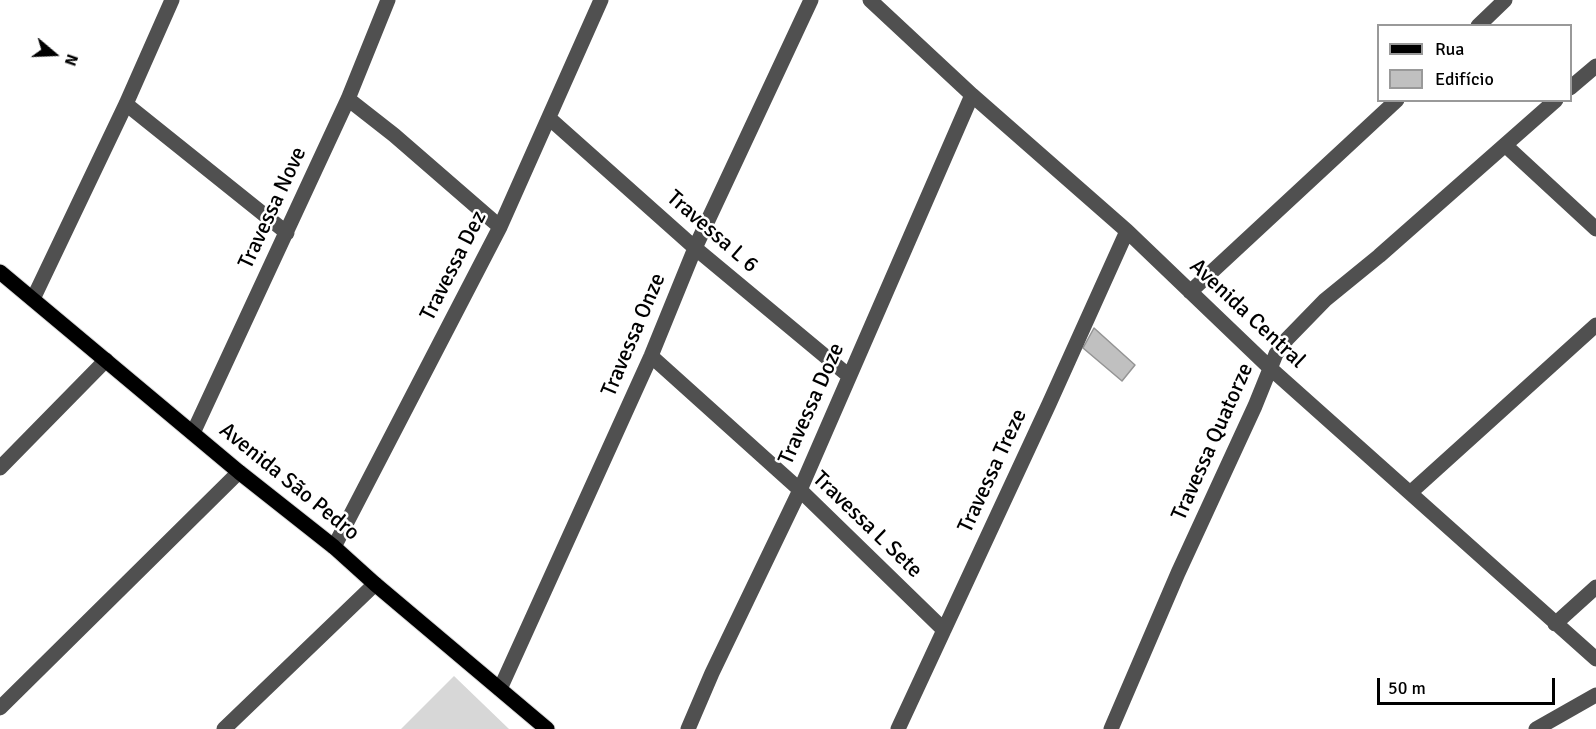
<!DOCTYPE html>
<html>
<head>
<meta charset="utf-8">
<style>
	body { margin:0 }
	#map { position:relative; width:1596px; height:729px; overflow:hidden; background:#fff; font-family:Signika,sans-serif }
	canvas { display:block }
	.legend { position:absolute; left:1377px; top:24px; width:195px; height:78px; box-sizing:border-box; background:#fff; border:2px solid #999; margin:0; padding:8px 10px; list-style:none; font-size:18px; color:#000 }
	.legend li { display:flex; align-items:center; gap:12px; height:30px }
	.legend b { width:30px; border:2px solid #999 }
	.north { position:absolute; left:24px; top:24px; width:60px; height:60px; -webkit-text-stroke:4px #fff; paint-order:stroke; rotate:109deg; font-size:16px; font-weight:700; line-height:24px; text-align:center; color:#000 }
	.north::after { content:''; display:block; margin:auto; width:21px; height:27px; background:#000; clip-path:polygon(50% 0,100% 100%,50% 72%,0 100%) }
	.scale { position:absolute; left:1377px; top:678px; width:178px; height:27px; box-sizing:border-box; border:3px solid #000; border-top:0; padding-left:8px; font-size:18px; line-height:21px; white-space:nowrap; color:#000; -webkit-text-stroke:4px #fff; paint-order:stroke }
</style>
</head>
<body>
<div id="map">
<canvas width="1596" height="729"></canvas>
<ul class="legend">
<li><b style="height:8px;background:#000"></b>Rua</li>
<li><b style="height:16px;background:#c0c0c0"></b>Edifício</li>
</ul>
<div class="north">N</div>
<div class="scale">50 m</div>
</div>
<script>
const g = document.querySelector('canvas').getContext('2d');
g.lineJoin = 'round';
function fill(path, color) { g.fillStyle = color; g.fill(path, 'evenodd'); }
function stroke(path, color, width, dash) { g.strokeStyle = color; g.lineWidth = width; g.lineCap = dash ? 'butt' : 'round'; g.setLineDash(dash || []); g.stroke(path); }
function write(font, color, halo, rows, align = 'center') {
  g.font = font + ' Signika,sans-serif'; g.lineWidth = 5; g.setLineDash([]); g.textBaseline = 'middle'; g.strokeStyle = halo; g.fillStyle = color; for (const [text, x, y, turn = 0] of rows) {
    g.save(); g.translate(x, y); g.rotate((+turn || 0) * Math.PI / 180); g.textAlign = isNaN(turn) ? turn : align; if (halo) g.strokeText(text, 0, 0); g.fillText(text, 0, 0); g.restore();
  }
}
const green = new Path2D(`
	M454,676L509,729H401Z`);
const building = new Path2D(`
	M1094,328L1135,365L1122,381L1083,348Z`);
const minor = new Path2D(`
	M870,0L972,95L1127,231L1270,368L1596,659
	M1478,26L1505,0
	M1570,88L1596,66
	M348,99L394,135L500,227
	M126,104L287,233
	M549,118L695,248L849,376
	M1505,145L1596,229
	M1190,292L1397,100
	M33,299L126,104L172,0
	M651,356L800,490L944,630
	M193,433L348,99L388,0
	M0,468L106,360
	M1410,493L1596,325
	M334,547L500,227L601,0
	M1555,624L1596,587
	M500,689L651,356L695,248L811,0
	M0,708L239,472
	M224,729L375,584
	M688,729L712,673L800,490L972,95
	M898,729L1049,404L1127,231
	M1111,729L1178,573L1255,406L1276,354L1287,339L1325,300L1379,256L1556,100
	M1536,729L1596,695`);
const major = new Path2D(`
	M0,272L239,472L334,547L375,584L547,729`);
const streetNames = [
	["Travessa Nove",273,208,-65],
	["Travessa L 6",712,232,41],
	["Travessa Dez",454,266,-63],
	["Avenida Central",1247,314,43],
	["Travessa Onze",634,335,-67],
	["Travessa Doze",812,404,-66],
	["Travessa Quatorze",1213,442,-66],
	["Travessa Treze",993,471,-65],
	["Avenida São Pedro",289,482,39],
	["Travessa L Sete",867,525,44]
];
fill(green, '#d7d7d7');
fill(building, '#c0c0c0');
stroke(building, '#949494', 1.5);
stroke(major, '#dbdbdb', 17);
stroke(minor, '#505050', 15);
stroke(major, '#000', 15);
write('22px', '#000', '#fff', streetNames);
</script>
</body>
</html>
